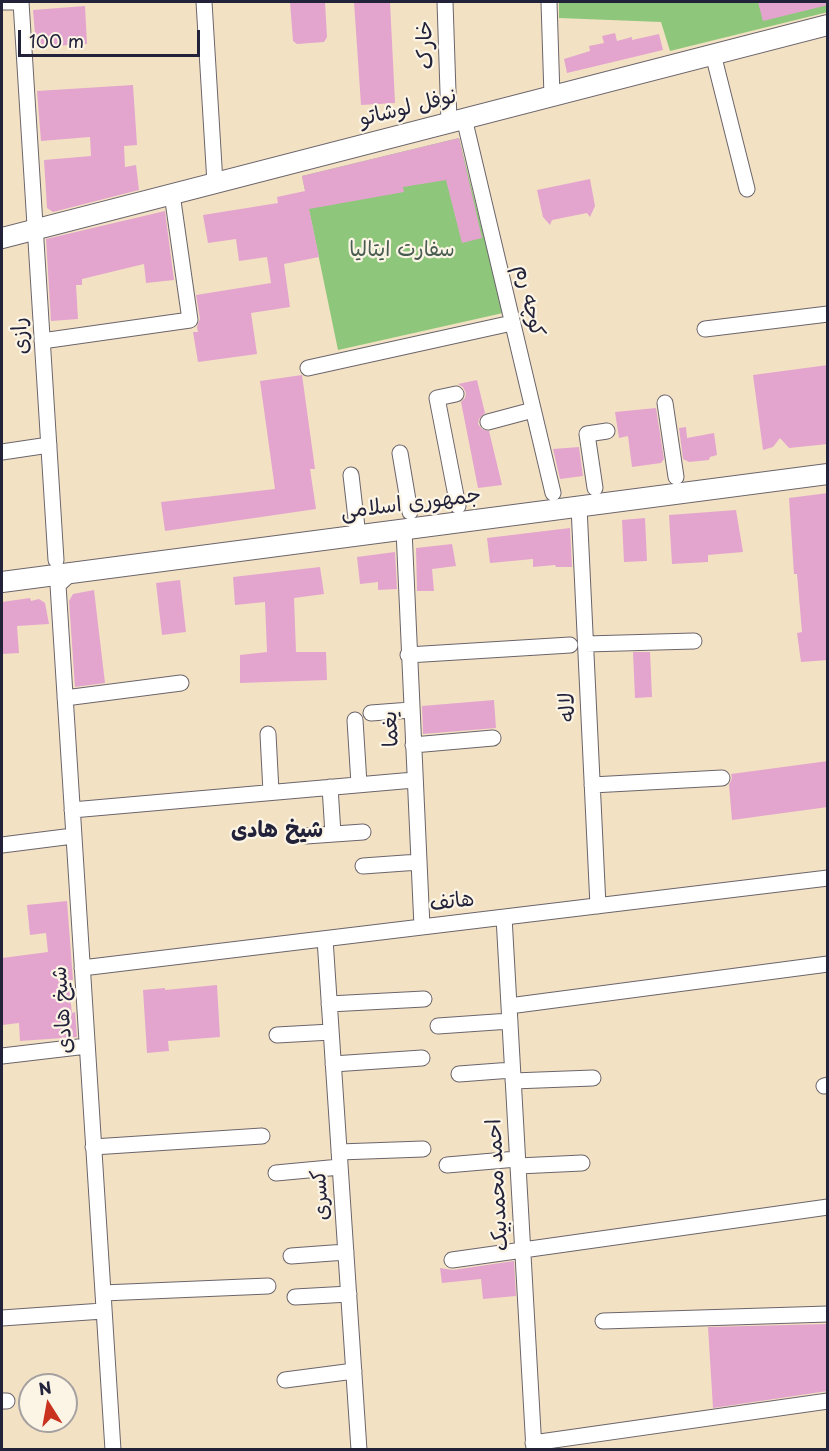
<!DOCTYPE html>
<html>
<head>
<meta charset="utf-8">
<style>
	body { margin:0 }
	#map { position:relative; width:829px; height:1451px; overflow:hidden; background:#f3e1c4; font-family:"Playpen Sans",sans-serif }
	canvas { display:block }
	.frame { position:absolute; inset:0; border:3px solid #22223b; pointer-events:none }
	.north { position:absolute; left:18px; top:1373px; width:60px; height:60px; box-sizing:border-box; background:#fcf5e5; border:2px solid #a5a1a1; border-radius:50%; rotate:349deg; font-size:16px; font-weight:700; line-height:24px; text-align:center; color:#22223b }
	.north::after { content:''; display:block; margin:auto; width:21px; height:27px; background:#c8321e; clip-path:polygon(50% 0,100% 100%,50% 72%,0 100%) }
	.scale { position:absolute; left:18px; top:30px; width:182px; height:27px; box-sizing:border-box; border:3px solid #22223b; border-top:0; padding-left:8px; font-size:18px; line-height:21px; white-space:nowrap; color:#22223b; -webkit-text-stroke:4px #fcf5e5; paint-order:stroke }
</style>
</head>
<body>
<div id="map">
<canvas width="829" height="1451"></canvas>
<div class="frame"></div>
<div class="north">N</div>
<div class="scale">100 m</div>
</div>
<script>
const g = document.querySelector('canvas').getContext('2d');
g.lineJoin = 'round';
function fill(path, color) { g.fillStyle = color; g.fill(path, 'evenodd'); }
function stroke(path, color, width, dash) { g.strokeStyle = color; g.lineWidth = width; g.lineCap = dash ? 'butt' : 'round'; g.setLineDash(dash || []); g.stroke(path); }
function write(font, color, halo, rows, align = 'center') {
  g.font = font + ' "Playpen Sans","Playpen Sans Arabic",sans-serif'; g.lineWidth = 4.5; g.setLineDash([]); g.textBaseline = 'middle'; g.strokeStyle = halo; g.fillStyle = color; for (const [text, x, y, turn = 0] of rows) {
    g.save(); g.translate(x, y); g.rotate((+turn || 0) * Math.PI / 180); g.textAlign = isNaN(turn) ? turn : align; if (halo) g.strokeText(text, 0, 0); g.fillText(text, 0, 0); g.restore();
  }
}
const green = new Path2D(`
	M559,2H827L828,12L670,51L661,22L559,18Z
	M459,138L503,313L338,350L302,176Z`);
const building = new Path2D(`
	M290,2H325L327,37L324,42L297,44L293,41Z
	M354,2H390L395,103L361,105Z
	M758,2H827L828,5L763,21Z
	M85,6L87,44L36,47L33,10Z
	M615,33L617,41L632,37V40L659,34L663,50L567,73L564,59L590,51L589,46L604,43L602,36Z
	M133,85L137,145L124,146L125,167L136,165L139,190L53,212L47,208L44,160L91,156L90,137L41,141L37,91Z
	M459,138L482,238L462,243L446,180L403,187L404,192L309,209L319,257L284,264L290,307L251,313L257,354L198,362L193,332H198L197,327L200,319L196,295L271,283L267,257L239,261L236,239L208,243L203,215L278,203L277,197L305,191L302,176Z
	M590,179L595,206L590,217L587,213L552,220L550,225L543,217L537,190Z
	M165,211L174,280L146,283L144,264L82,279V285H76L78,319L51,321L46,239Z
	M828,365V444L789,448L780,438L773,447L763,450L753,375Z
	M302,375L315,469H310L316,509L165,531L161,502L275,489L260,381Z
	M477,380L485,413L479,419L478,424L482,429L489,431L502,485L478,488L461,402L465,398L466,393L463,387L458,384Z
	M656,408L664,459L661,463L632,467L628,436L619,438L615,412Z
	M686,427L687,438L714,433L717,455L710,457L709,460L689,462L683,459L679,428Z
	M579,447L583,476L560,479L553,449Z
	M828,493V660L801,662L797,633L802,632L797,574H794L789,498Z
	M736,510L743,552L708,555V562L672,564L669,515Z
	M645,518L647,561L624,562L622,520Z
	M570,528L572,567H556L555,565L533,567V559L490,563L487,538Z
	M452,544L456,566L432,569L434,591H417L416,548Z
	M395,552L397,589L378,590V582L360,584L357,557Z
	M320,567L324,594L294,598L296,652H326L327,680L240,683V655L267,652L265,602L235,605L233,577Z
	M180,580L186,632L162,635L156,583Z
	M94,590L105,683L75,687L69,601L73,594Z
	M30,598L31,601L39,599L45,603L49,624L17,626L19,653L2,654V602Z
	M633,652H650L652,697L635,698Z
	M494,700L496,728L423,734L422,706Z
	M828,761V807L732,820L729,785L732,778L731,774Z
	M67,901L73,980H68L72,1013L75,1012L77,1037L20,1041L19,1023L2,1025V958L48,952L46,933L30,935L27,905Z
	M217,985L220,1037L168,1041L169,1051L147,1053L143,990L165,988V990Z
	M514,1261L516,1296L483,1299L481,1279L442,1283L440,1268L453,1270Z
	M828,1324V1391L713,1408L708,1327Z`);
const minor = new Path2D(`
	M2,2H15
	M21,2L56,560
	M204,2L215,183
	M445,2L449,122
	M549,2L552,96
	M713,54L747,189
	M464,118L553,493
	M705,329L828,314
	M42,341L190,320L172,194
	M308,368L512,323
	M456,394L437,398L458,506
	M665,403L676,477
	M488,422L533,410
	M2,452L49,445
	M400,453L410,512
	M351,475L358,536
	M595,488L587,434L607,431
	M579,507L598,906
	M404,530L422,927
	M71,573L58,585L113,1450
	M586,644L694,641
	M408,655L570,645
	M65,698L181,683
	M371,713L411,710
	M355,720L359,784
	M268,734L271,792
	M413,745L493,738
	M592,785L722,778
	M330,787L333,834
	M72,810L414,780
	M306,836L363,832
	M2,845L73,836
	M363,866L419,862
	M504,917L534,1450
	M325,939L359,1450
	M82,968L828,878
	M329,1004L424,999
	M509,1006L828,964
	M438,1026L510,1021
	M277,1035L331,1032
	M2,1056L87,1046
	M333,1064L422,1058
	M459,1074L512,1070
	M513,1081L593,1078
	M824,1086L828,1085
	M93,1147L262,1136
	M339,1152L423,1149
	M447,1165L517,1159
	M518,1166L582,1163
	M276,1173L340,1167
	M291,1256L346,1252
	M452,1260L828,1207
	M103,1293L268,1286
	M295,1297L349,1294
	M2,1318L103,1311
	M603,1321L828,1314
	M285,1380L354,1371
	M2,1401H7
	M533,1443L828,1401`);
const major = new Path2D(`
	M2,238L828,25
	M2,582L828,474`);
const streetNames = [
	["خارک",426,45,-92],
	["نوفل لوشاتو",408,108,-14],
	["کوچه رم",529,301,77],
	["رازی",21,336,-94],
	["جمهوری اسلامی",411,504,-7],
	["لاله",568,707,-93],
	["یغما",391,729,-93],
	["هاتف",452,902,-7],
	["شیخ هادی",63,1010,-94],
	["احمد محمدبیک",498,1185,-93],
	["کسری",321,1195,-94]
];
const parkNames = [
	["سفارت ایتالیا",402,250]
];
const neighbourhoodNames = [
	["شیخ هادی",277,831]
];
fill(green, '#8ec77b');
fill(building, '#e3a5ce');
stroke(minor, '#6b656b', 17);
stroke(major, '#6b656b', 22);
stroke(minor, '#fff', 15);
stroke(major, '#fff', 20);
write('21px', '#22223b', '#fcf5e5', streetNames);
write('21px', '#485c51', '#fcf5e5', parkNames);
write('bold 22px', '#22223b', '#fcf5e5', neighbourhoodNames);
</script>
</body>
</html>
